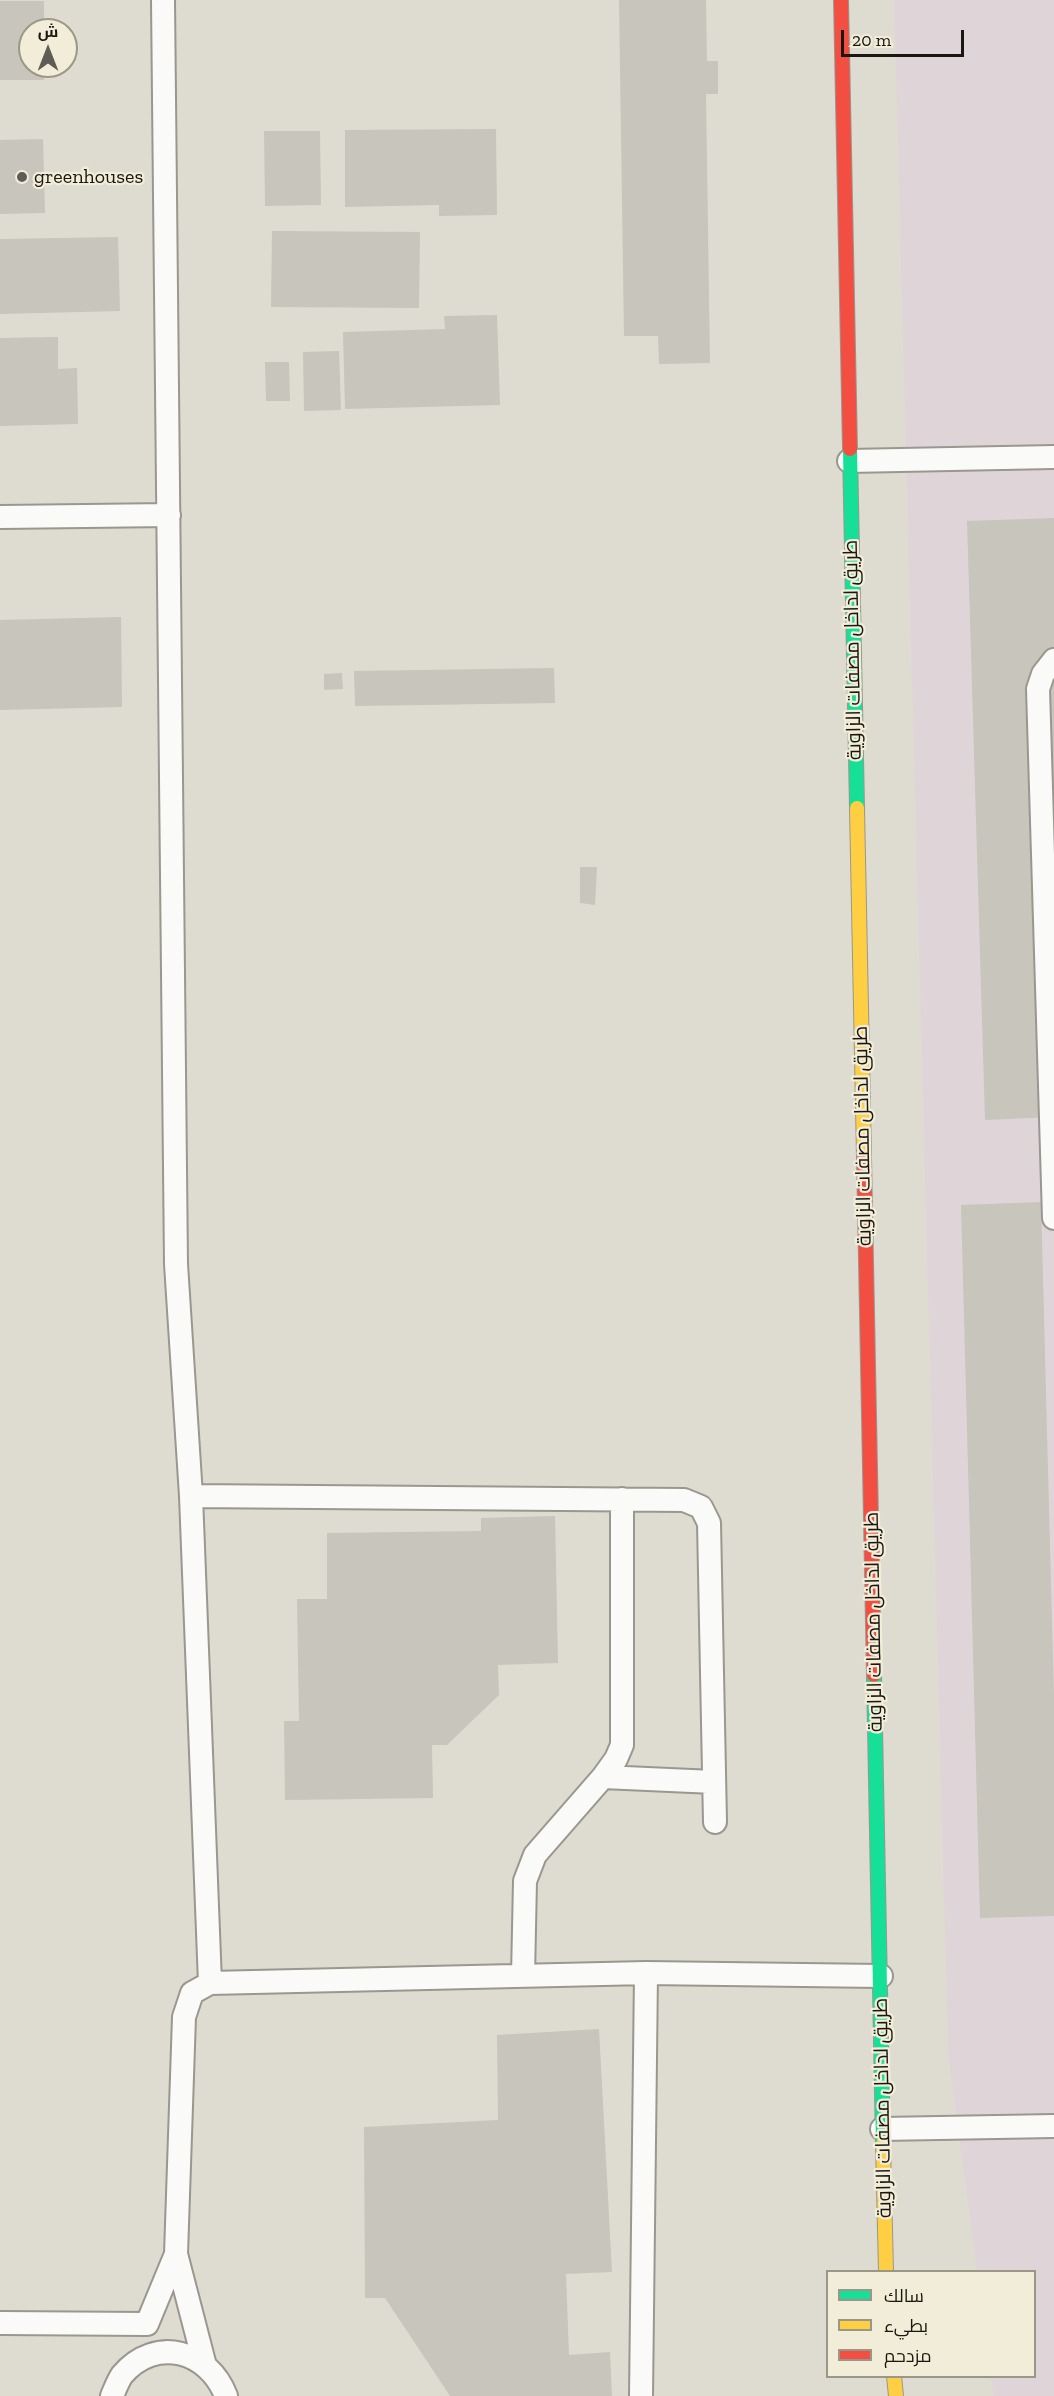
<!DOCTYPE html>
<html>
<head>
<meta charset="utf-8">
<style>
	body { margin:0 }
	#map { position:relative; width:1054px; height:2396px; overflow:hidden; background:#dedcd1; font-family:"Zilla Slab",Cairo,serif }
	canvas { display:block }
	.legend { position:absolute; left:826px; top:2270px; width:210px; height:108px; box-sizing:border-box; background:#f2edd8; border:2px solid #9b9788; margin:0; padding:8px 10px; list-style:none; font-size:18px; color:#191710 }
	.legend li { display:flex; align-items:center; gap:12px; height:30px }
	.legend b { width:30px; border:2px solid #9b9788 }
	.north { position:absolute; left:18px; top:18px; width:60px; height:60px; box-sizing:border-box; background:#f2edd8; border:2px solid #9b9788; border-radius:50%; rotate:0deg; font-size:16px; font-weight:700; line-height:24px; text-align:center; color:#191710 }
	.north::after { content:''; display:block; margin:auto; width:21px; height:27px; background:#5e5c54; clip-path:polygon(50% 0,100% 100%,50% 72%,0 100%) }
	.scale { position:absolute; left:841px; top:30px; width:123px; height:27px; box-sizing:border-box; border:3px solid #191710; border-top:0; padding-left:8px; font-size:18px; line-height:21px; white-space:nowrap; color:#191710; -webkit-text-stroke:4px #f2edd8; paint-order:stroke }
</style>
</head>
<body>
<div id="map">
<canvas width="1054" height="2396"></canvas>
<ul class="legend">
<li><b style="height:8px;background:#16e098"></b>سالك</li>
<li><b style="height:8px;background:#ffcf43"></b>بطيء</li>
<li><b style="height:8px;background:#f24e42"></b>مزدحم</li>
</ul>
<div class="north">ش</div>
<div class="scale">20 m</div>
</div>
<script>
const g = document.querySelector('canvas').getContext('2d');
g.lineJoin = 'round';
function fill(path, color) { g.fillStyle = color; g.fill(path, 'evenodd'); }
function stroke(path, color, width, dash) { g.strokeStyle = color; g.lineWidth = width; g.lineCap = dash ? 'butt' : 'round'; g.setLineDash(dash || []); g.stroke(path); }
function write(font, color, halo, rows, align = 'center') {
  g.font = font + ' "Zilla Slab",Cairo,serif'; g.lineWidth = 4.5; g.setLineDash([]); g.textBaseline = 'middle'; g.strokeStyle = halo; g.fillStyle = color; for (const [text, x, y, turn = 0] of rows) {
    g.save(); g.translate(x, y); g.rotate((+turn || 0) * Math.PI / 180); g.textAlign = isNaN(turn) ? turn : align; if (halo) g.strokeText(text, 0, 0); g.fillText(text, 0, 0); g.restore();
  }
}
const industrial = new Path2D(`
	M894,0H1054V2396H994L991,2377L1034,2376V2272L977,2271L948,2053Z`);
const building = new Path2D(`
	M619,0H706L707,61H718V94H706L710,363L659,364L658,336H624Z
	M0,1H44V30H30V66H44V80H0Z
	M496,129L497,215L439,216V205L345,207V130Z
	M264,131H320L321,205L265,206Z
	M43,139L45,213L0,214V140Z
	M272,231L420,232L419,308L271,307Z
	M118,237L120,311L0,314V239Z
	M497,315L500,405L345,409L343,332L445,329L444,316Z
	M58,337V369L77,368L78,424L0,426V338Z
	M339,351L341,410L304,411L303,352Z
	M265,362H289L290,401H266Z
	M1054,518V1117L985,1120L967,521Z
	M121,617L122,707L0,710V620Z
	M554,668L555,703L355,706L354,671Z
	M342,673L343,689L324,690V674Z
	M580,867H597L595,905L580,903Z
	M1041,1202L1054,1697V1916L980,1918L961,1205Z
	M555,1516L558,1663L498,1665L499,1695L447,1745H432L433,1798L285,1800L284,1721H299L297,1599H327V1533L481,1531V1518Z
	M599,2029L612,2272L566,2274L569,2355L610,2352L612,2396H450L385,2298H365L364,2127L498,2120L497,2035Z`);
const lane = new Path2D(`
	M163,0L176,1264L191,1496L210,1983L646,1973L881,1976
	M849,461L1054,457
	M0,517L169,515
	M1054,660L1043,674L1038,689L1054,1218
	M191,1496L684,1500L701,1507L709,1523L715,1822
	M603,1777L714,1782
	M523,1976L525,1881L535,1855L603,1777L616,1759L622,1745V1499
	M882,2129L1054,2126
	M176,2254L204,2362
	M0,2323L147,2324L176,2254L184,2017L192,1993L210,1983
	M112,2396C115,2389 118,2381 122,2375C156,2335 209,2351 226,2396
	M641,2396L646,1973`);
const fast = new Path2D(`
	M850,449L857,808
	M874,1675L883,2144`);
const slow = new Path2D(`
	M857,808L864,1157
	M883,2144L886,2272
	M894,2376L896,2396`);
const jam = new Path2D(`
	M841,0L850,449
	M864,1157L874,1675`);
const markers = [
	[22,177,6,"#5e5c54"]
];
const poiNames = [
	["greenhouses",34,177]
];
const streetNames = [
	["طريق لداخل مصفات الزاوية",853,650,-91],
	["طريق لداخل مصفات الزاوية",863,1136,-91],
	["طريق لداخل مصفات الزاوية",874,1622,-91],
	["طريق لداخل مصفات الزاوية",883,2108,-91]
];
fill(industrial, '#dfd5d9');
fill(building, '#c7c5bc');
stroke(lane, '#99978e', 26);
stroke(fast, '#99978e', 16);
stroke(slow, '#99978e', 16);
stroke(jam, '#99978e', 16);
stroke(lane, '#fafaf8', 22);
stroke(fast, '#16e098', 14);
stroke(slow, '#ffcf43', 14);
stroke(jam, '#f24e42', 14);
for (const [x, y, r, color] of markers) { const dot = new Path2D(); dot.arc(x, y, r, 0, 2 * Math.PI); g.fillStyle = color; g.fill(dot); stroke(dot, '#f2edd8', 2); }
write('20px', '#191710', '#f2edd8', poiNames, 'left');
write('20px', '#191710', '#f2edd8', streetNames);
</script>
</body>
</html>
